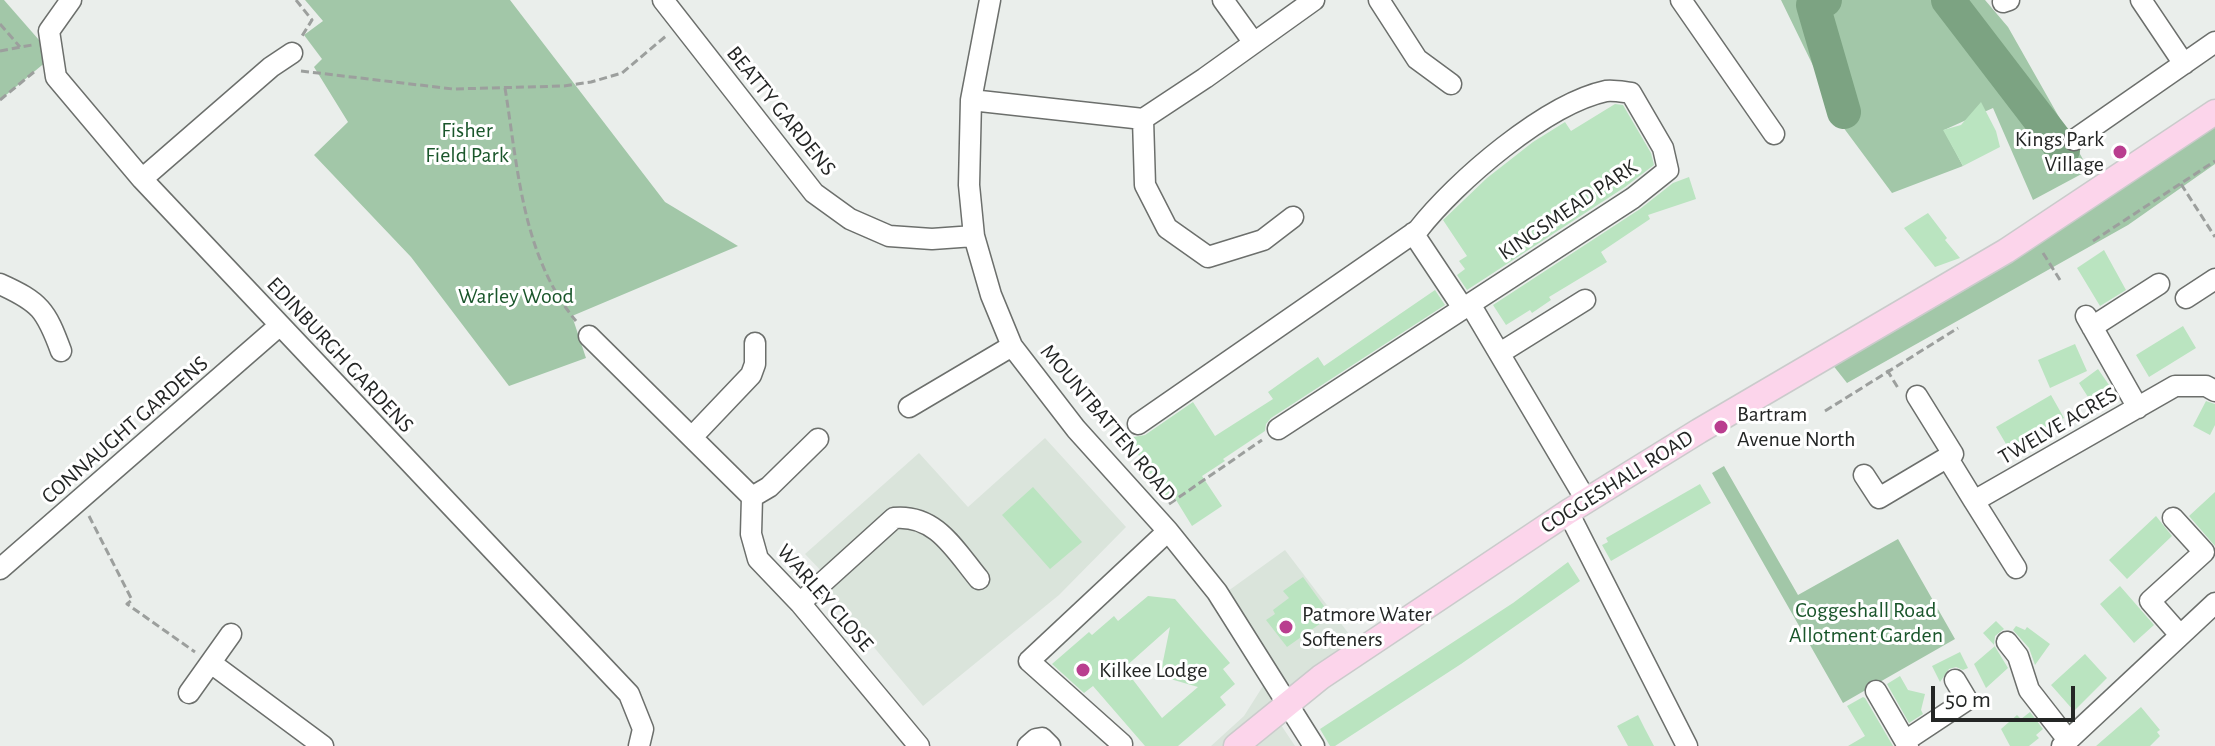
<!DOCTYPE html>
<html>
<head>
<meta charset="utf-8">
<style>
	body { margin:0 }
	#map { position:relative; width:2215px; height:746px; overflow:hidden; background:#eaeeeb; font-family:"Alegreya Sans",sans-serif }
	canvas { display:block }
	.scale { position:absolute; left:1931px; top:686px; width:144px; height:36px; box-sizing:border-box; border:4px solid #242625; border-top:0; padding-left:10px; font-size:24px; line-height:28px; white-space:nowrap; color:#242625; -webkit-text-stroke:6px #fff; paint-order:stroke }
</style>
</head>
<body>
<div id="map">
<canvas width="2215" height="746"></canvas>
<div class="scale">50 m</div>
</div>
<script>
const g = document.querySelector('canvas').getContext('2d');
g.lineJoin = 'round';
function fill(path, color) { g.fillStyle = color; g.fill(path, 'evenodd'); }
function stroke(path, color, width, dash) { g.strokeStyle = color; g.lineWidth = width; g.lineCap = dash ? 'butt' : 'round'; g.setLineDash(dash || []); g.stroke(path); }
function write(font, color, halo, rows, align = 'center') {
  g.font = font + ' "Alegreya Sans",sans-serif'; g.lineWidth = 6; g.setLineDash([]); g.textBaseline = 'middle'; g.strokeStyle = halo; g.fillStyle = color; for (const [text, x, y, turn = 0] of rows) {
    g.save(); g.translate(x, y); g.rotate((+turn || 0) * Math.PI / 180); g.textAlign = isNaN(turn) ? turn : align; if (halo) g.strokeText(text, 0, 0); g.fillText(text, 0, 0); g.restore();
  }
}
const built = new Path2D(`
	M1045,438L1126,527L1059,595L923,706L837,603L827,577L805,554L919,453L968,507Z
	M1285,550L1368,659L1279,722L1295,746H1211L1244,716L1263,686L1237,635L1210,604Z`);
const green = new Path2D(`
	M0,0H4L53,56L0,100Z
	M305,0H510L665,202L738,246L572,316L586,358L509,386L411,257L314,155L348,122L314,67L322,59L304,35L323,21Z
	M1781,0H1985L2008,27L2089,170L2033,200L1993,108L1944,130L1963,166L1892,193L1843,127Z
	M2215,122V164L2128,225L1847,383L1832,364Z
	M1724,466L1798,595L1898,539L1955,639L1843,703L1712,473Z`);
const river = new Path2D(`
	M1825,0L1813,5L1844,112
	M1948,0L2063,150`);
const building = new Path2D(`
	M1981,102L1996,131L2000,147L1963,166L1943,130L1961,125Z
	M1615,104L1623,105L1651,153L1654,165L1625,187L1467,290L1457,275L1465,269L1459,261L1467,256L1443,220L1487,178L1533,142L1565,122L1571,131Z
	M1689,177L1696,199L1648,215L1650,219L1601,252L1607,262L1549,297L1551,300L1532,313L1530,310L1506,325L1493,305L1640,209L1673,183Z
	M1928,213L1947,238L1945,240L1960,258L1935,267L1904,228Z
	M2104,250L2126,290L2100,306L2077,268Z
	M1435,290L1445,305L1271,418L1266,424L1265,431L1223,459L1225,461L1202,476L1222,506L1192,526L1173,495L1166,499L1128,438L1145,435L1193,402L1215,436L1273,399L1268,392L1299,370L1318,357L1324,366Z
	M2183,326L2196,348L2149,377L2136,355Z
	M2075,344L2087,371L2050,388L2038,360Z
	M2098,369L2118,398L2097,411L2079,383Z
	M2051,395L2064,418L2009,449L1996,427Z
	M2206,401L2215,404V425L2210,435L2193,426Z
	M1700,484L1711,503L1611,561L1602,545L1608,542L1606,538Z
	M1033,487L1082,542L1050,569L1002,515Z
	M2215,492V546L2189,516Z
	M2156,516L2172,536L2127,579L2109,560Z
	M1568,562L1580,581L1461,664L1335,746H1330L1320,729L1513,603Z
	M1303,577L1331,616L1287,647L1266,620L1275,614L1273,610L1289,598L1283,591Z
	M2120,586L2154,625L2134,643L2100,604Z
	M1148,596L1175,599L1230,663L1223,669L1235,684L1220,697L1226,705L1178,746H1145L1093,686L1084,693L1052,664L1089,632L1092,635L1114,616L1118,621ZM1170,627L1160,676L1198,687L1162,718L1124,668Z
	M1996,621L2004,629L1995,636L1994,645L2008,668L1986,688L1974,664L1995,646L1983,633Z
	M2016,626L2025,630L2027,627L2050,644L2035,665L2029,648L2013,630Z
	M1960,652L1968,668L1963,670L1956,667L1949,669L1940,682L1932,666Z
	M2085,654L2107,678L2074,711L2051,685Z
	M1900,676L1908,690L1925,694L1921,710L1923,714L1909,723L1887,684Z
	M1863,697L1865,698L1893,746H1848L1865,736L1847,706Z
	M2141,707L2160,730L2157,732L2160,736L2150,746H2096Z
	M2030,712L2043,729L2036,735L2039,738L2029,746H2010L2001,729L2017,715L2021,719Z
	M1638,715L1645,729L1654,746H1628L1617,726Z`);
const path = new Path2D(`
	M296,0L312,20L302,36
	M0,24L20,47
	M0,51L32,45
	M301,71L453,89L564,86L591,82L622,73L666,36
	M505,88C518,168 522,256 576,321
	M0,100L34,72
	M2181,184L2215,237
	M2093,241L2215,161
	M2043,253L2060,280
	M1887,370L1898,388
	M1825,411L1958,328
	M1169,504L1262,440
	M89,516L132,600L127,604L195,652`);
const minor = new Path2D(`
	M71,0L49,31L56,77L142,179L629,694L643,729L639,746
	M663,0L814,193L850,219L889,236L932,239L974,236
	M990,0L971,100L969,185L974,236L991,295L1012,346L1076,429L1168,531L1217,592L1314,746
	M1223,0L1254,43
	M1379,0L1417,59L1451,84
	M1681,0L1774,134
	M2141,0L2184,64
	M2003,2L2009,0
	M971,100L1143,119L1205,78L1314,0
	M1143,119L1145,185L1167,228L1208,257L1263,240L1293,217
	M2074,140L2215,42
	M142,179L271,67L292,53
	M1413,233L1463,308
	M0,284C40,302 46,310 61,351
	M2186,298L2215,279
	M2086,316L2138,408
	M2092,327L2159,284
	M589,336L752,497L751,534L758,559L800,603L919,746
	M1500,353L1585,300
	M909,407L1012,346
	M1138,424L1418,230C1456,181 1546,104 1606,91C1614,90 1623,92 1631,93L1663,148L1668,170L1633,198L1470,304L1586,500
	M1278,429L1470,304
	M692,437L751,375L755,364V343
	M1947,457L1974,501L2175,386H2206L2215,391
	M1864,475L1879,498L1953,454L1917,396
	M752,497L769,487L818,439
	M1974,501L2016,568
	M1568,512L1687,746
	M2173,518L2204,552L2150,601L2180,635
	M0,569L279,326
	M800,603L894,518C936,514 955,550 979,579
	M2007,642L2018,656L2029,690L2068,740
	M211,663L323,746
	M1876,691L1908,746
	M189,693L231,634
	M1905,741L1967,700L1955,680
	M1122,744L1029,661L1168,531
	M1028,746L1036,739L1042,738L1050,746
	M2062,746L2215,603`);
const major = new Path2D(`
	M1236,746L1321,677L1568,512L1699,431L2006,251L2215,112`);
const markers = [
	[2120,152,8,"#b93e8f"],
	[1721,427,8,"#b93e8f"],
	[1286,627,8,"#b93e8f"],
	[1083,670,8,"#b93e8f"]
];
const streetNames = [
	["BEATTY GARDENS",781,111,51],
	["KINGSMEAD PARK",1568,210,-34],
	["EDINBURGH GARDENS",340,355,47],
	["MOUNTBATTEN ROAD",1108,423,50],
	["TWELVE ACRES",2058,426,-30],
	["CONNAUGHT GARDENS",125,430,-41],
	["COGGESHALL ROAD",1617,482,-32],
	["WARLEY CLOSE",825,598,49]
];
const parkNames = [
	["Fisher",467,130],
	["Field Park",467,155],
	["Warley Wood",516,296],
	["Coggeshall Road",1866,610],
	["Allotment Garden",1866,635]
];
const poiNames = [
	["Kings Park",2104,139,"right"],
	["Village",2104,164,"right"],
	["Bartram",1737,414],
	["Avenue North",1737,439],
	["Patmore Water",1302,614],
	["Softeners",1302,639],
	["Kilkee Lodge",1099,670]
];
fill(built, '#dae4db');
fill(green, '#a2c7a8');
stroke(river, '#7ca382', 34);
fill(building, '#bae4c0');
stroke(minor, '#6c6f6c', 23);
stroke(major, '#cacbcb', 27);
stroke(path, '#9c9f9d', 3, [8, 4]);
stroke(minor, '#fff', 20);
stroke(major, '#fcd5eb', 24);
for (const [x, y, r, color] of markers) { const dot = new Path2D(); dot.arc(x, y, r, 0, 2 * Math.PI); g.fillStyle = color; g.fill(dot); stroke(dot, '#fff', 3); }
write('22px', '#242625', '#fff', streetNames);
write('22px', '#1a562b', '#fff', parkNames);
write('22px', '#242625', '#fff', poiNames, 'left');
</script>
</body>
</html>
